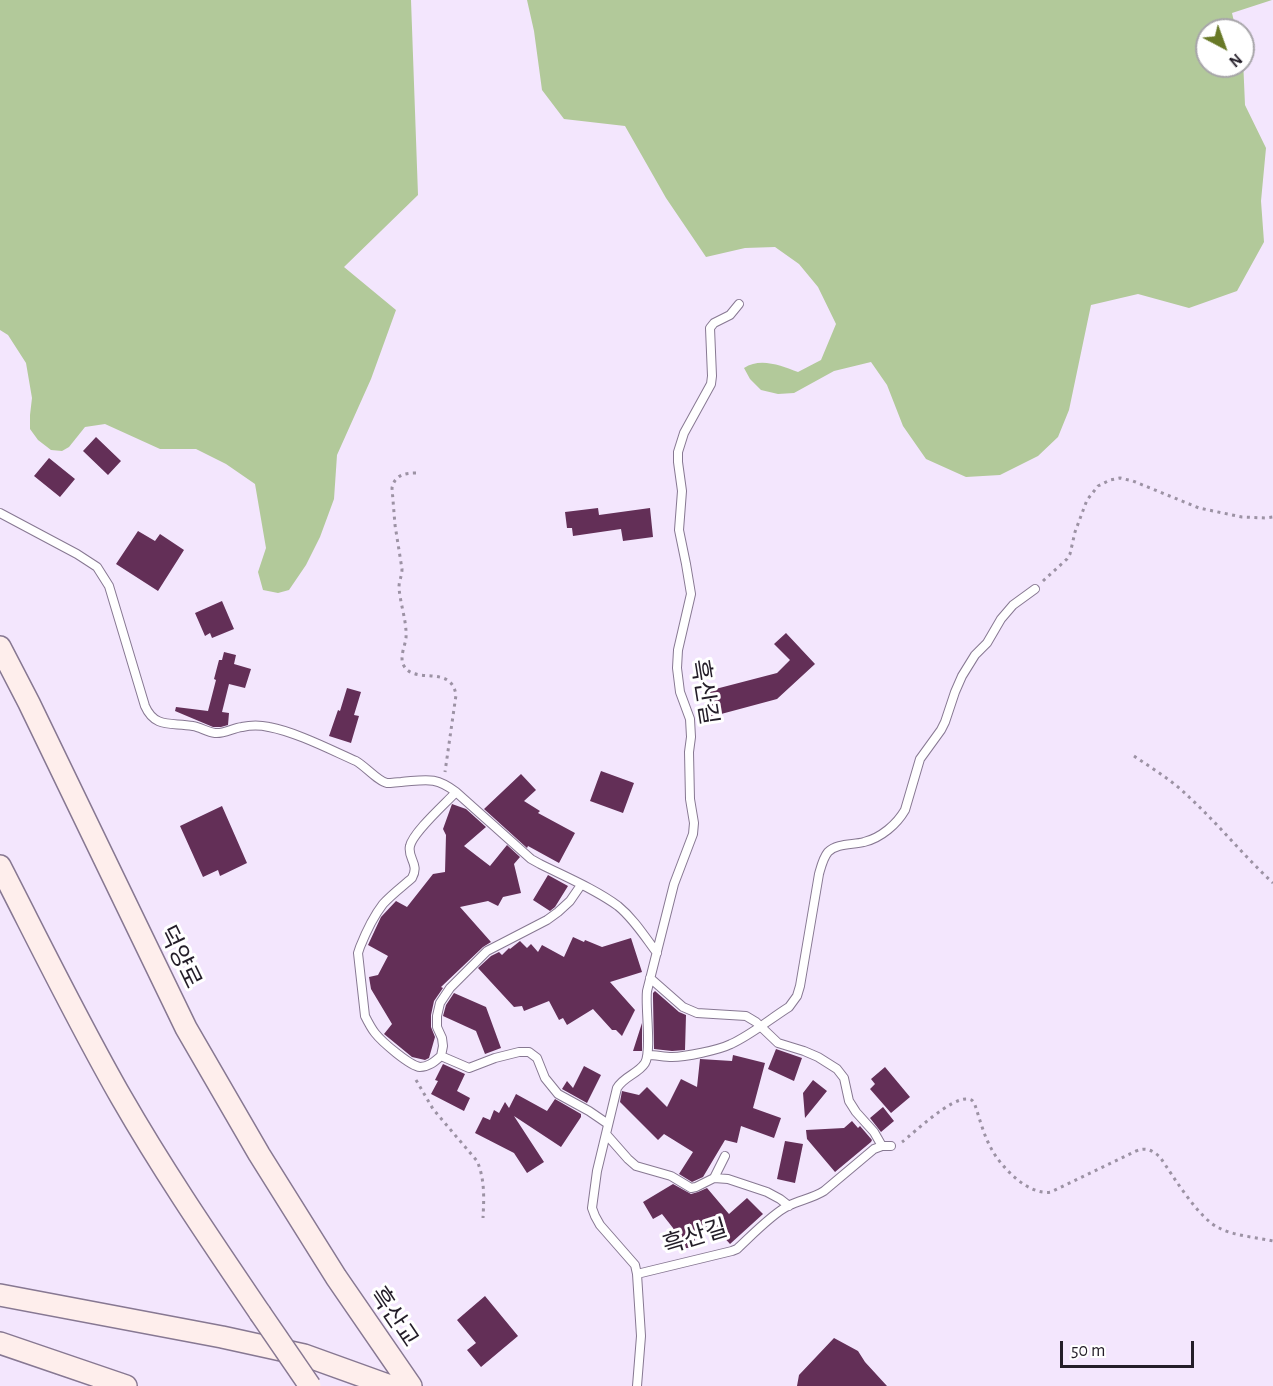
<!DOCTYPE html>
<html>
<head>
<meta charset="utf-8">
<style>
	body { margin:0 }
	#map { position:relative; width:1273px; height:1386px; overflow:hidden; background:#f3e6fd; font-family:"Alegreya Sans",sans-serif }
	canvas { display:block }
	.north { position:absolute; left:1195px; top:18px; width:60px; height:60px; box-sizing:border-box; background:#fff; border:2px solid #a7a5a9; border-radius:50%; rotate:139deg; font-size:16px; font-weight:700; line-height:24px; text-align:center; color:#231d28 }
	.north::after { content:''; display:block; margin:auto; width:21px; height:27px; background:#687927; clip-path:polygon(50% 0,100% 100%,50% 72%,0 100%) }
	.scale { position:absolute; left:1060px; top:1341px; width:134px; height:27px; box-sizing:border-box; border:3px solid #231d28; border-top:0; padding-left:8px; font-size:18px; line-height:21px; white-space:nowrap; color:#231d28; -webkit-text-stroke:4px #fff; paint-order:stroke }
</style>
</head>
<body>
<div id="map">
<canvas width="1273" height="1386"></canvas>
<div class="north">N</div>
<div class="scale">50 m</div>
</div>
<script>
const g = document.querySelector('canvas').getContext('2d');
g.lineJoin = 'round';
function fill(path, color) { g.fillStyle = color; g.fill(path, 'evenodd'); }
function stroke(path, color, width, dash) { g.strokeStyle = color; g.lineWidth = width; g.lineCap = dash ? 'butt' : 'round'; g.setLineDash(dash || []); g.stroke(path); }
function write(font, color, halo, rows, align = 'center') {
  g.font = font + ' "Alegreya Sans","Noto Sans KR",sans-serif'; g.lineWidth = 6; g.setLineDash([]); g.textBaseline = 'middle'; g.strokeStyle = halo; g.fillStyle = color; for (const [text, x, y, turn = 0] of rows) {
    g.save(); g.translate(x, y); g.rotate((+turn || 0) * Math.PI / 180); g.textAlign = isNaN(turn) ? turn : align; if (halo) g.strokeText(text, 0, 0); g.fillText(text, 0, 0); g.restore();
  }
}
const green = new Path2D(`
	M0,0H411L418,195L344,267L396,310L371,379L337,455L334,499L320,537L306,565L289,590L278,593L263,590L258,572L266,548L255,484L226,464L196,449H160L105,424L85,427L69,447L62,451L51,450L38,440L30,429V415L32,398L26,363L8,335L0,330Z
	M527,0H1272L1232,13L1236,30H1207V66H1243V59L1245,105L1266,148L1261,201L1264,242L1237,291L1189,308L1138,294L1091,305L1069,410L1058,437L1038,456L1000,475L966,477L926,459L903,426L887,385L871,362L834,371L794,393L778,394L761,390L750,379L744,368C761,357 781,366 798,372L821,360L836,324L818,287L799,264L775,247L745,248L706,257L666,198L625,126L564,119L542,90L534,31Z`);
const building = new Path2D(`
	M96,437L121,461L108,475L83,451Z
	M49,458L75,479L60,497L34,476Z
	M598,508L599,515L650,508L653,537L623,541L621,529L573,536L572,528H567L565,512Z
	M138,531L155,541L160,534L184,550L158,591L116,564Z
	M222,601L234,629L212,638L210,633L205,636L195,613Z
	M786,633L815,664L777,699L710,717L704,692L777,673L790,660L774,644Z
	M224,652L236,655L234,664L251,669L245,688L229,684L222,712L229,713L228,725L221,727H213L175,711L176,707L208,711L216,680L214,679L219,660H222Z
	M347,688L361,692L354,715L359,716L351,743L329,736L338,710L340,711Z
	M601,771L634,783L623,813L590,801Z
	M521,774L536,790L524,801L540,811L538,813L575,833L559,863L528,846L527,848L484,809Z
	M452,804L466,809L486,827L464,846L490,866L507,845L520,857L514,864L521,893L503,897L498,906L488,901L460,907L491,942L483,947L441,987L443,988L434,1001L431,1015V1027L435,1037L429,1058L425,1060L412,1057L384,1034L392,1024L371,989L369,977L378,975L388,956L368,945L381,917L396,901L407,907L433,874L445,872L446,835L443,829Z
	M222,806L247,863L220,876L218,870L203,877L180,826Z
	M548,875L568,886L555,907L550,911L533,900Z
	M573,937L584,942L585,940L602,947L631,938L642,972L610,982L635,1010L622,1036L616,1030H612L593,1009L567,1025L563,1018L559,1020L549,1001L524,1011L522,1006L514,1007L478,968L491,956L499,952L502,955L509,948L510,949L520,941L527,948L531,944L538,952L542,945L564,957Z
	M655,991L679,1012L686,1015L685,1050L672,1051L654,1049L653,998V993Z
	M454,993L486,1007L501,1048L485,1054L476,1031L443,1016L446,1005Z
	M642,1023V1051H633Z
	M776,1049L802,1058L794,1081L768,1069Z
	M733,1055L765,1063L753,1108L781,1118L774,1138L741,1126L737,1143L725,1140L703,1177L692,1182L679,1174L693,1152L664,1134L658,1140L620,1102L622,1091L639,1095L647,1087L667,1107L681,1079L697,1087L700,1059L732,1061Z
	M443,1064L465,1074L457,1091L470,1098L464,1111L431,1094L438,1081L435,1080Z
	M584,1066L601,1075L587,1103L562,1089L567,1081L573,1088Z
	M885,1067L910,1097L891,1113L870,1089L875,1084L871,1079Z
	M813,1080L827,1091L805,1118L803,1093Z
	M516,1094L547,1111L555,1099L581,1114V1117L561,1147L514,1116L544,1162L527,1173L514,1153L475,1133L483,1117L490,1120L494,1110L499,1113L505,1102L509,1108Z
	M883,1107L894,1121L881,1132L870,1118Z
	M852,1121L858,1128L860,1126L872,1140L871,1142L835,1172L807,1139L806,1130L844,1128Z
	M785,1141L803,1144L795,1183L777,1179Z
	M673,1184L691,1194L698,1192L707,1188L729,1214L747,1198L763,1214L730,1244L711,1223L695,1237V1248H679V1244H674L673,1228L662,1214L653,1219L643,1202Z
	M485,1296L518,1336L481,1367L467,1350L476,1343L457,1320Z
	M834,1338L858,1351L865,1362L887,1386H797L799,1375Z`);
const path = new Path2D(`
	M416,473C404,473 395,475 392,488L395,525L402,569C402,576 399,581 399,587C400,604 407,621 406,638C405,646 399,658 404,666C415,685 451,664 456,695L445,772
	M1043,581L1067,559L1070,554L1075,532L1087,500L1098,486L1110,480L1120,478L1133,481L1199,508L1242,517L1265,518L1273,517
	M1134,756C1153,769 1173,781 1189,797C1219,825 1244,856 1273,883
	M416,1080L433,1109L477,1161C485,1179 484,1199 483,1218
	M902,1142C915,1132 951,1097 968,1099C973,1100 973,1101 975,1105C980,1120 984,1136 992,1150C1002,1168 1029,1196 1051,1192L1136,1151C1146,1147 1152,1150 1160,1157C1173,1176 1199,1219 1219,1228C1235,1236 1255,1237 1273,1241`);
const lane = new Path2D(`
	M0,513L77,554L97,567L109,586L145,706C155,729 172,722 193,726C200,727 207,732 215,733C224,734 233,728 242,727C251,725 260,725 269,727C296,732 331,750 356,761C365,766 379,782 387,783C392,783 397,782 401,782C426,780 435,776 456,792L531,859L540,864C566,877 595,889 618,906C634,919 645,937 657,953
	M456,792C446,803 413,832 410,846C407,858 420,864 412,878C403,886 392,894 383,904C373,917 366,932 360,947L358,953L365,1016C368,1022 371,1028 375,1033C382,1042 410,1066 420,1067C429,1067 435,1061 441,1056L469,1068L495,1058L519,1052H529L537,1058L545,1078L558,1094L589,1111L608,1124
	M650,978L683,1007L697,1013L746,1016L756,1022L778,1043L804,1051L818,1057L837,1069L844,1078L849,1101L856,1112L874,1132L882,1146
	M648,1055C656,1055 664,1057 672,1057C685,1057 719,1050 731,1044C751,1035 770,1019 789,1007L797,996L800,986L819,874C821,867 823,858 828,852C837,843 853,845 864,842C881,838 897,824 905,810L920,759L941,730L945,722L955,692L962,676L975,655L987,643L1001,619L1013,605L1035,589
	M441,1056L443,1046L442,1038L437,1027V1016L440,1003L450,988L487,951L547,920L558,912L570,901L581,885
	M606,1134L628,1159L636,1166L671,1176L691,1188L696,1187L714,1178L728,1179L767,1192L780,1199L789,1206
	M714,1178L725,1156
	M637,1274L732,1251L737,1249C750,1237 773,1213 788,1206C800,1200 813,1198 824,1191L874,1149L882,1146H891
	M637,1386L641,1336L637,1274L635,1265L600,1225L595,1216L592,1208L597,1171L617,1088C624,1076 638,1074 645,1063C652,1051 645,1007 647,991L674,884L693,834L694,823L690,799L689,752L691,737L690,719L680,692L677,668L678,650L691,594L686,564L679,530L682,491L678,462V452L684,433L711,384L712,376L710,328L714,323L730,315L739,304`);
const secondary = new Path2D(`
	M0,647L29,703L186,1028L259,1154L336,1277L411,1386
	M0,866C40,944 78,1022 121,1097C164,1172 212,1242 260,1313
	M0,1295L222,1337L304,1355L390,1386
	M0,1343L126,1386`);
const secondaryBridge = new Path2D(`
	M260,1313L310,1386`);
const streetNames = [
	["흑산길",704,692,81],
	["덕양로",180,957,64],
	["흑산길",695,1237,-17],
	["흑산교",394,1317,56]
];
fill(green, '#b2c99a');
fill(building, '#632f57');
stroke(lane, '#877892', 10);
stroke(secondary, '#877892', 24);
stroke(path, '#9c92a4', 3, [3, 4.5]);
stroke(lane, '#fff', 8);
stroke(secondary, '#feeeec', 21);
stroke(secondaryBridge, '#877892', 24, []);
stroke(secondaryBridge, '#feeeec', 21);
write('24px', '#231d28', '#fff', streetNames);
</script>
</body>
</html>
